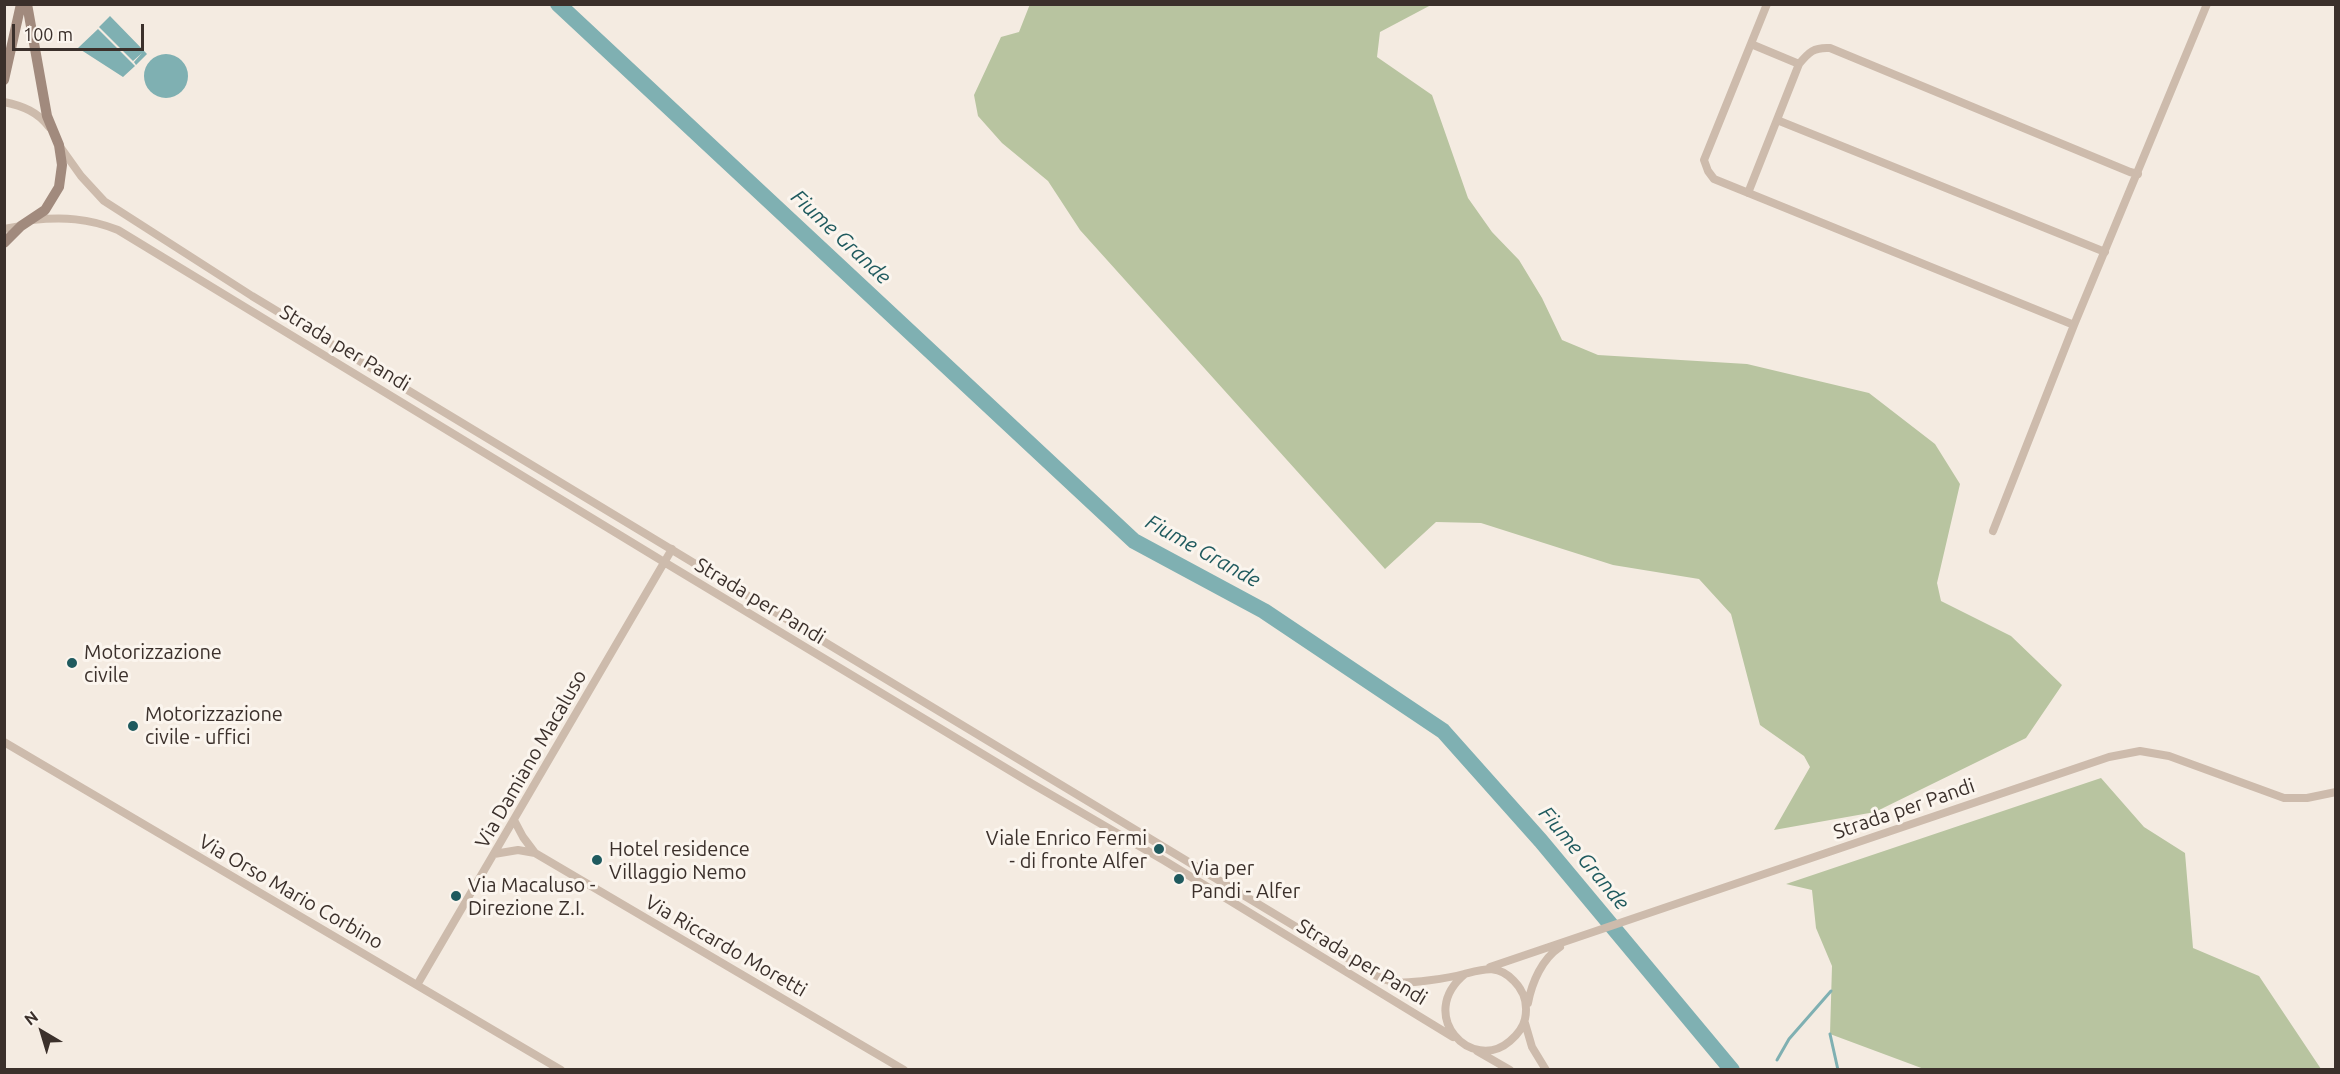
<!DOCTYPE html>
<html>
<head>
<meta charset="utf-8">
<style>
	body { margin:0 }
	#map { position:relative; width:2340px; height:1074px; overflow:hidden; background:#f4ebe1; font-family:Ubuntu,sans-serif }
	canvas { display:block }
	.frame { position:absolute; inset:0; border:6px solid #3b302b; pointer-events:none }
	.north { position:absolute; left:12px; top:1002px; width:60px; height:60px; -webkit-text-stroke:4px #fbf5ee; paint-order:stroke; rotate:322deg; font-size:16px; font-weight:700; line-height:24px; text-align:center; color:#3b302b }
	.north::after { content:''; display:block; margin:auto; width:21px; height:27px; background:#3b302b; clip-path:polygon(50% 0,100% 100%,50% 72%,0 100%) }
	.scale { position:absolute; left:12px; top:24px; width:132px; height:27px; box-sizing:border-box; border:3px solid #3b302b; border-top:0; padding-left:8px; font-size:18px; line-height:21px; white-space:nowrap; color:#3b302b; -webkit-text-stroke:4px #fbf5ee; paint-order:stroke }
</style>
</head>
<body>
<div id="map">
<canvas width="2340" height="1074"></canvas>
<div class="frame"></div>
<div class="north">N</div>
<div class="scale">100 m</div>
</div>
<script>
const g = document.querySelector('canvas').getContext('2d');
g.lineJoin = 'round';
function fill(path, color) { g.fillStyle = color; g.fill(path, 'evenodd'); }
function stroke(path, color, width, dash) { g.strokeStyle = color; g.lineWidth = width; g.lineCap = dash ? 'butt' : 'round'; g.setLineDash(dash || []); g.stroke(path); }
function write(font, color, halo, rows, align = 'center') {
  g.font = font + ' Ubuntu,sans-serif'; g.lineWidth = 6; g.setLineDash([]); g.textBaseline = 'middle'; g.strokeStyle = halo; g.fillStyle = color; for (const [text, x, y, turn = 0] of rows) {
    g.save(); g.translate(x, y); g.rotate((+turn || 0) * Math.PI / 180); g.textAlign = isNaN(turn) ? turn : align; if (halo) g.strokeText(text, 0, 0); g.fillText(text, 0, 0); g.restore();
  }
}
const green = new Path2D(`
	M1030,4L1431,5L1380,32L1377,57L1432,95L1468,198L1492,232L1519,260L1542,298L1562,340L1598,355L1747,364L1869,393L1935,444L1960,484L1937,583L1941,601L2011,636L2062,685L2026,738L1875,812L1774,830L1810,767L1804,756L1760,725L1731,614L1699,579L1613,565L1481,523L1436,522L1385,569L1080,230L1048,181L1002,143L978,116L974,95L1001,37L1019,32Z
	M2101,778L2144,827L2185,853L2193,948L2259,976L2321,1069H1924L1830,1034L1832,966L1816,928L1812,890L1786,884Z`);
const water = new Path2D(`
	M110,16L147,54L136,65L134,62L142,53L133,61L99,27Z
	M98,29L135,66L123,77L78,48Z
	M144 76a22 22 0 1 1 44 0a22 22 0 1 1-44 0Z`);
const stream = new Path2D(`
	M1830,1034L1838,1070
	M1777,1060L1789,1039L1831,991`);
const river = new Path2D(`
	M558,4L1134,541L1264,611L1443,731L1541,841L1732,1070`);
const street = new Path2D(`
	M1767,4L1704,160L1708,171L1714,179L2074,325
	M1751,44L1799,64C1809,52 1814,47 1830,48L2130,172L2138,174
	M4,102C23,106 38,112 49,127
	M1777,120L2105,252
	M61,148L81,176L104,201L252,296L1359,965C1370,972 1382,981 1396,982C1410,984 1449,978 1464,974C1484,969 1498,964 1514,981C1524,991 1528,1005 1525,1019C1523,1028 1517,1035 1510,1041C1472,1074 1415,1015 1465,974
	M1748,193L1799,64
	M32,220C63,217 88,218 118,230L664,562L1029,782L1165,861L1453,1037
	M4,229L21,226
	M1993,531L2074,325L2207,4
	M4,742L561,1070
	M514,820L523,837L535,853L904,1070
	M494,854L518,850L535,853
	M1490,967L2109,757L2140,751L2169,756L2284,798H2307L2336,792
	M417,985L672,549
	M1528,1003C1532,982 1542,959 1560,947
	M1525,1023L1532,1047L1546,1070
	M1477,1051L1510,1070`);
const secondary = new Path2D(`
	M4,80L21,4
	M4,243L21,226L45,210L59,187L62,165L59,145L47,116L27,4`);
const markers = [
	[72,663,6,"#1f5a5e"],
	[133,726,6,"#1f5a5e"],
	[1159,849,6,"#1f5a5e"],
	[597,860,6,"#1f5a5e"],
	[1179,879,6,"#1f5a5e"],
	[456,896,6,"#1f5a5e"]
];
const streetNames = [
	["Strada per Pandi",345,348,31],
	["Strada per Pandi",760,601,31],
	["Via Damiano Macaluso",531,759,-60],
	["Strada per Pandi",1904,809,-19],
	["Via Orso Mario Corbino",291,892,30],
	["Via Riccardo Moretti",726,946,30],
	["Strada per Pandi",1362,962,31]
];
const poiNames = [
	["Motorizzazione",84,652],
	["civile",84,675],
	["Motorizzazione",145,714],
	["civile - uffici",145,737],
	["Viale Enrico Fermi",1147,838,"right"],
	["- di fronte Alfer",1147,861,"right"],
	["Hotel residence",609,849],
	["Villaggio Nemo",609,872],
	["Via per",1191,868],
	["Pandi - Alfer",1191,891],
	["Via Macaluso -",468,885],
	["Direzione Z.I.",468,908]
];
const waterNames = [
	["Fiume Grande",841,237,43],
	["Fiume Grande",1203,551,29],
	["Fiume Grande",1584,858,50]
];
fill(green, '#b8c4a0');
fill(water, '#7fb0b2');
stroke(stream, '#7fb0b2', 3);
stroke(river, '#7fb0b2', 16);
stroke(street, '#cdbbac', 8);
stroke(secondary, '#a18a7d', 10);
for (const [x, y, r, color] of markers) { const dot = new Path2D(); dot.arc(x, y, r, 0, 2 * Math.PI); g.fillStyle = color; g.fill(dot); stroke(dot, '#fbf5ee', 2); }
write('20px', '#3b302b', '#fbf5ee', streetNames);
write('20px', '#3b302b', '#fbf5ee', poiNames, 'left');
write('italic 21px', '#1f5a5e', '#fbf5ee', waterNames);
</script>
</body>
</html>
